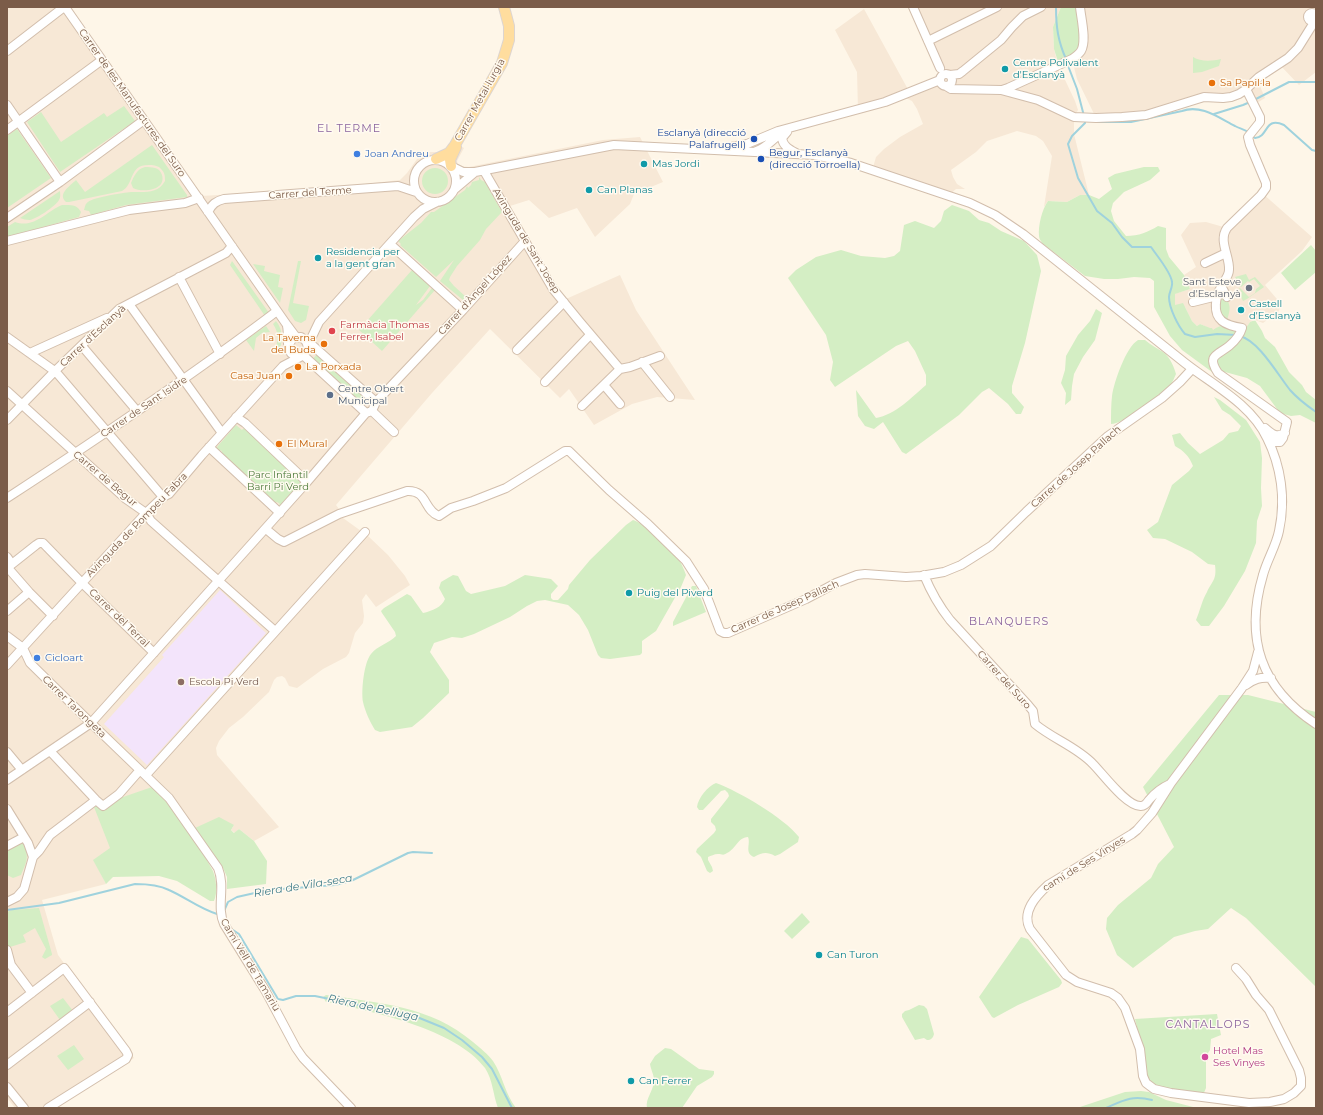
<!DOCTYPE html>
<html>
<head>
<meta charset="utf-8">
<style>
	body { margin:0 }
	#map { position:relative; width:1323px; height:1115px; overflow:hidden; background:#fef6e8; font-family:Montserrat,sans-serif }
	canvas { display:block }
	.frame { position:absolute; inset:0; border:8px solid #7b5c49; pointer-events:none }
</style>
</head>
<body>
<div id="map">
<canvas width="1323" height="1115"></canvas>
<div class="frame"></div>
</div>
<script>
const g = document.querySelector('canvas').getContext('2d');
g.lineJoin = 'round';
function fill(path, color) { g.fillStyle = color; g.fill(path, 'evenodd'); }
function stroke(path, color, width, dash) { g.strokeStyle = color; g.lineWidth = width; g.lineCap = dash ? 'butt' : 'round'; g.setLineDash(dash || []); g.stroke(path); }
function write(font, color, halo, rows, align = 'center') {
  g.font = font + ' Montserrat,sans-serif'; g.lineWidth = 3; g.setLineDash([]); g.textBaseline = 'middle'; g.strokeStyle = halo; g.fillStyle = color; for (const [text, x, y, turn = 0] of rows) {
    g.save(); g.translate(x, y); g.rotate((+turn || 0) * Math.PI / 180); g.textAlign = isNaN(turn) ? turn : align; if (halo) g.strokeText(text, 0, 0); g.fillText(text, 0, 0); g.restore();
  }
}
const residential = new Path2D(`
	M7,7H75L71,9L201,196L319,189L400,180L407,173L417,159L429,152H439L447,148L451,141L464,148L457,161L458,166L469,167L603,140L640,137L663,182L634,194L630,204L595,237L577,208L549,218L529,200L510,206L553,280L566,299L620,275L636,310L695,400L657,397L632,404L594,425L569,389L560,398L490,329L432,393L336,505L339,509L337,512L343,518L368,536L388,555L405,576L410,585L376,607L366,594L362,600L364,616L363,623L355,633L349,653L346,657L323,669L297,688L289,686L285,678L282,676L277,677L274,680L269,692L243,717L229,728L219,741L216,748L217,755L279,827L254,841L239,829L235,833L231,830L234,825L195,828L191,832L110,849L94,860L106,884L42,900L58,955L134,1058L57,1108H15L7,1098Z
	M913,7H1061L1053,27L1054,49L1058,65L1075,101L1078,110L1074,117V134L1089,195H1080L1067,202L1048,201L1044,207L1052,156L1043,141L1036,136L1017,131L987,141L976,152L951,170L953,177L957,184L965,189H956L948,196L872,171L876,157L884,149L900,137L923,124L917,109L912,101L901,96L858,110L857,72L835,30L864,9L910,93L940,79L941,74L940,68Z
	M1080,7H1316V72L1299,85L1279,64L1257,79L1265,98L1252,106L1245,91L1239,94L1212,96L1146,115L1096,118L1077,79L1072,59Z
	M1262,193L1312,237L1302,251L1265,285L1282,305L1278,312L1263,323L1255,320L1250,322L1247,328L1213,330L1200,324L1197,326L1192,321L1185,307L1175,305L1174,294L1190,289L1184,275L1196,267L1181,235L1190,223L1206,222L1227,228Z`);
const education = new Path2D(`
	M220,590L266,633L147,765L104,724L164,657L162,655Z`);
const green = new Path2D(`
	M1061,7H1077C1078,18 1085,46 1075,54C1070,57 1063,60 1058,62L1054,49L1053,27Z
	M1193,57C1201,62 1212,61 1221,59L1219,66L1202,72L1193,73Z
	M124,106L135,121L60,172L27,122L41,112L61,142L104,113L107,117Z
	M17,129L51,178L7,208V136Z
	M152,145L187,195V197L126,205L91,215L89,211L84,210C85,207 85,204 88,202C94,197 123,193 131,192C144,192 158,194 165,181C165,176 165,173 161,169C159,166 154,165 150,165C128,164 135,184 122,191L69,202H66C57,194 70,186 76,180L85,192Z
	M145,167C148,167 152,167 155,168C161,169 165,178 161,184C156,191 140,192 133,188L131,183C134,176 137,169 145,167Z
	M1144,167H1158L1160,171L1150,180L1124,192L1113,203L1111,211L1114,221L1126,236C1139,236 1148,232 1158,226L1166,228V249L1169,257L1184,275L1190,289L1175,294V305L1183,303L1192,321L1197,326L1200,324L1210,328H1212L1213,330C1227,320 1231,330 1246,328L1250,322L1255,320L1262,331L1265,338L1275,347L1289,372L1302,385L1306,392L1316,400V423L1300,415L1291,416L1280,413L1260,386L1247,378L1225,372L1221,373L1218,371L1212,372L1182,350L1170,336L1154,307V281L1150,278L1134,277L1118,279H1104L1085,276L1043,244C1041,241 1039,239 1039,236C1038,226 1042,209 1048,201L1067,202L1080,195H1089L1099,199L1112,189L1108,178L1115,174Z
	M422 181a13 13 0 1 1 26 0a13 13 0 1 1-26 0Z
	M479,177L481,180L485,182L502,212L486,229L480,240L457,266L450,277L449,280L454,286L466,297L463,300L440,281L454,260L436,277L400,245L401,244L398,241L421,223L431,212H434L465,190L467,186L468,188L471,185L472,182L479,180Z
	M60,191C60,194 61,197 59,200C56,206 36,219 30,220C26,220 23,219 20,218Z
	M62,205C70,205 77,204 81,212L79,217L7,237V227L15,222C34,229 47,211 62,205Z
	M952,205L969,211L979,220L989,223L1001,231L1024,241L1037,255L1041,271L1025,343L1012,386V393L1024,407L1021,414H1016L1008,404L989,388L982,392L959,415L906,454L902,452L883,422L874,429L865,426L858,416L856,390L876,418C895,415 912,397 926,385V375L915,351L908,341L896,346L835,387L830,380L833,362L826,335L788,278L796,270L816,257L841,250L861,256L885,258L894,256L900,251L904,225L915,221L934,228L941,221L944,211Z
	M1311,245L1316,251V272L1295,290L1281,273Z
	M232,261L269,313L265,316L230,265Z
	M298,261H301L293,303L309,306L306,320L301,323L295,321L288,310Z
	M253,264L265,266L264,271L280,275L278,287L283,288L280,303Z
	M412,270L430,286L416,305L423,300L432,288L435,290L382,351L359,330Z
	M1246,274L1249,280L1255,277L1264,287L1247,299L1243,301L1240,295L1242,293L1239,288H1240L1249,297L1255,293L1256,289L1260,286L1254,279L1249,282L1248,281L1241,287L1235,277Z
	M1220,291C1230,302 1232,306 1227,320L1220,314L1218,302L1222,299L1221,298H1219Z
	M1096,309L1102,313L1095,340L1083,357L1074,374L1072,386L1071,400L1065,405L1066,393L1061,383L1065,370L1066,356L1078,335L1090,321Z
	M276,321C284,331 283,342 278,353L274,351C279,341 279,333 273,324Z
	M266,326L270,332L262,333L256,338L254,351L246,340Z
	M1138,340H1145C1151,345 1157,348 1163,352C1170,357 1174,367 1176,374C1174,378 1173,382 1170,385C1163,396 1124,424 1111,424C1111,414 1111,405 1112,396C1114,382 1126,347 1138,340Z
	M318,353L367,396L361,404L312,360Z
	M1214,397L1220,400L1246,420L1260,442L1262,458L1261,488L1262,506L1257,521L1256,543L1245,571L1224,606L1209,626H1201L1196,620C1200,611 1202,600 1207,592C1212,581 1217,580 1215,565L1208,564L1192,552L1165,539L1153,538L1147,530L1158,522L1172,485L1189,471L1193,466C1189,456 1184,451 1175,446L1172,435L1180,433L1188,443L1200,454L1223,440L1229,433L1238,431L1241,426L1230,415L1222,410Z
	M236,425L242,430L244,428L303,482L280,507L278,506L280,504L277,502L275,503L220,454L222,452L221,450L218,453L216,448L217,447Z
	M633,520C643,522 674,551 679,560C682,564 684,570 686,575L681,587L656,631L642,641V653L640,655L610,659L601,658L598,655L588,630L579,615L568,605L545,600L537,601L527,606L510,617L474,634L462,638L452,637L434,643L430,652L449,680V693L423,718L412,727L380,732L375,730C370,722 365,711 363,702C361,691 364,662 371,654C377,646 389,643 396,636L395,632L382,613L381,611L384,608L407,594L411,596L423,613C432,611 442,607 445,599L439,588L441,582L453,575L458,576L466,591L471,594L505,586L525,575L551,579L558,586L551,594V598L553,600H558L568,589L569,585L590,560L626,525Z
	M692,586H696L706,612L673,626V622Z
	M1219,695H1248L1316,712V987L1246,918L1231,908L1208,929L1195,931L1174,937L1133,968L1117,955L1106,929L1107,918L1118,905L1151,878L1158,864L1174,847L1143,787Z
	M716,783C740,792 783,817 799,837L798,842L780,854L775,856C766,851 762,853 754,857C744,853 751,844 748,837C737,838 736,849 727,853C723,856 722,854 718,854C714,854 711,856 708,857V860L712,867L713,871L710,873L707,871L701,857L696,852L697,849L714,833L716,830L715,826L711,822V819L727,799L729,796L728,793L725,790L721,791L703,810H699L697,807C698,798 708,786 716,783Z
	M155,786L191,832L213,871C216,879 218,892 214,901H210L177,881L159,876L113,877L106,884L93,860L110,848L94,807Z
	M219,817L234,825L231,830L234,833L239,829L254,841L267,861L266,884L227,889V877L223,868L195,828Z
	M22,842C30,856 27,861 21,875L13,878L7,875V850Z
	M39,908L52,954V955L45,959L42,957L46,949L35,928L23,935L26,942L10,947H8L7,941V912L12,910Z
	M802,913L810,922L792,939L784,931Z
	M1021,937L1028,939L1061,980L1062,983L1059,987L1018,1005L994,1018L992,1017L979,997Z
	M326,995C379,1003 431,1006 473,1042C480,1048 488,1054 493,1061C503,1076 505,1094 516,1108H498C493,1095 493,1080 485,1068C456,1029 371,1011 326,1002L323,997Z
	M63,998L73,1011L60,1020L50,1006Z
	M919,1005L924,1006L927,1009L934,1034C933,1038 931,1040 927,1040L924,1038L915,1040L902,1017V1014L905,1011L909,1010Z
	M1217,1014L1221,1035L1211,1039L1210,1050L1206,1056V1088L1203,1095L1156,1087L1148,1082L1140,1040L1135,1019Z
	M74,1045L84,1059L68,1070L57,1056Z
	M665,1048L671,1049L699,1069L714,1071V1074L712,1077L697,1086L682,1108H647C645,1098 654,1091 654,1080C654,1075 651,1070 650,1064L655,1056Z
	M1141,1091L1149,1092L1166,1100L1197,1108H1077L1125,1092Z`);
const stream = new Path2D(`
	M1056,7C1056,27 1058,41 1066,59
	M1067,63L1077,89L1084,116
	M1254,100L1289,82H1316
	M1214,114L1243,105L1250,102
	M1085,120V123L1072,136L1068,144L1078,178L1097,211L1112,223L1122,237L1132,247H1151C1157,256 1171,272 1172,282C1173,287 1169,292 1169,297C1169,308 1178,326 1185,334L1195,337L1217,334L1236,335
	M1097,122H1131L1182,111C1201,104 1219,118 1235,126C1240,129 1245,129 1249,133
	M1252,136L1255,138C1269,137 1264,116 1284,125L1312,150L1316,151
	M1240,336C1259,341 1278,375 1290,390C1298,399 1306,405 1316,412
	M7,910L59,903L135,884C146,884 159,885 169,890C185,897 200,909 217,914
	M224,911L228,902L237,897L268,890L335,885L351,881L408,853L413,852L432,853
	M233,930L239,934L278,999L283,1000L296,996H315L417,1017L444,1028L462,1040L482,1057L492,1069L512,1108
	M1106,1108C1124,1100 1132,1095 1152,1100`);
const minor = new Path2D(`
	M65,7L287,325L296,337
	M913,7L940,68
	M1308 17a4 4 0 1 1 8 0a4 4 0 1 1-8 0Z
	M928,41L997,7
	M7,51L64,7
	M940 80a6 6 0 1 1 12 0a6 6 0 1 1-12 0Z
	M950,75L959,74L963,71L1001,40L1012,27L1023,16L1041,7
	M946,86L951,89L1001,90L1038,100L1074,117L1096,118L1122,117L1146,115L1204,97L1223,98L1231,97L1239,94L1245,90L1259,77L1288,58L1298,48L1313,24V21
	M1246,89L1260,117V122L1248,137L1250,145L1266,183V188L1261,195L1227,228C1218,241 1230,256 1229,270C1229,276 1224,281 1221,287C1216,296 1212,313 1222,321C1227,325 1236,327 1242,328C1240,335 1235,341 1229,346C1218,355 1206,355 1218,373L1287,422L1283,438L1280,442H1272L1268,438
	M1002,90L1008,88L1072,59C1075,57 1079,54 1081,51C1087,41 1081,18 1080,7
	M7,105L60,182
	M7,130L102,60
	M787,132L782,138C783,147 791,150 798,154
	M726,148L747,144L778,131L885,102L940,80
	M756,151C767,148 772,139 782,133
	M414 181a21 21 0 1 1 42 0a21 21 0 1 1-42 0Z
	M451,166L463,172H475L614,145L815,155L851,163L970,203L995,215L1023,234C1077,277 1131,320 1185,363C1213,385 1251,404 1267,438C1281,466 1286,499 1279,531C1276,546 1267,560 1263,575C1244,639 1261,688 1316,724
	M484,171L553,289L580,322L620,369L630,367L660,356
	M455,189L474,173
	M208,212C212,204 216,201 224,199L398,186L416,192
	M7,218L60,182L144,120
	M7,241L129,210L185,203L199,198
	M390,244L463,310
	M1205,263L1226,253
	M179,277L220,354
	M1221,286L1227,297
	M1193,302L1217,296
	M129,304L222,433
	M287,326C290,338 282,358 302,356C309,350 310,343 301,337L293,338L289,344
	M7,337L56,372L163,497
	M308,345L319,322L414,217L423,209L437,202
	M82,346L137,411
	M308,347L312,345L376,402
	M517,350L564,302
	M30,353L107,318
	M303,355L366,413
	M642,362L670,397
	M545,382L590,335
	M604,385L620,404
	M7,391L126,499L146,513L151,521L275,631
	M582,406L620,369
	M372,411L394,432
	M236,417L245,423L307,482
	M7,420L55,371L119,309L226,253L232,246
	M1265,428C1272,434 1276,438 1285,433
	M209,447L280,513
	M7,498C99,438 190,377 277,311
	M266,529L278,539L284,542L339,514L407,491C428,490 423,510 439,516L451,508L473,501L506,488L565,451H569L609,490L648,524L686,561L704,589L720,631L724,633H728L806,599L836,583L857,575L865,574L906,577L921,576L944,572L961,565L991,546L1026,512L1108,436L1162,398L1180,382L1192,369
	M7,557L12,564L8,568L29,592L53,616
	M12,564L36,545L39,543H43L82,583L154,653
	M924,575C931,592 939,606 950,620L1028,705L1033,711L1035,724C1053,739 1077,747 1093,764C1103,774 1127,807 1141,806C1145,806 1147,803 1149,800C1155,793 1161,788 1170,784
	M7,611L29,592
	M7,636L23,648L30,663L91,723L169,798L218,868C226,888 216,906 224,924L265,990L296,1048L303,1058L351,1108
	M7,665L146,513L163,497L169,494L202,455L283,366L302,356
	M1246,685C1254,679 1260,677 1271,678
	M50,751L96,800L103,806L119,794L140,770
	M7,752L22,770
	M146,775L365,532
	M7,780L91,723L307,482L366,413L372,411L376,402L463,310L525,241
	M7,809L28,843L33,857
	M7,846L24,837
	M33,857L39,851L50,835L96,800
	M7,902L17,897L24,889L33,857
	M7,950L11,965L32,993
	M1236,968L1246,979L1256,995L1269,1010L1299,1070L1301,1078V1086L1294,1093L1284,1099L1270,1102L1249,1103L1171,1093L1154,1089L1146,1083L1143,1076L1140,1049L1125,1008L1118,998L1111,993L1077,982L1066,975L1030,929C1021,912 1036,896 1048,885L1132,834L1137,830L1152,813L1171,783L1242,688L1253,671L1258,652
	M7,1012L64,968L126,1051L128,1055L126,1059L48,1108
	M7,1065L90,1002
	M7,1087L24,1108`);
const major = new Path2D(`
	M436,159L449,153L455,145L502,63L509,40V26L504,7
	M451,166L450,160L456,147`);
const markers = [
	[1005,69,4,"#0f9aa8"],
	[1212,83,4,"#e8710a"],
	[754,139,4,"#1a4fb4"],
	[357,154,4,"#3f7fe0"],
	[761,159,4,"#1a4fb4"],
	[644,164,4,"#0f9aa8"],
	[589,190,4,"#0f9aa8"],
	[318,258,4,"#0f9aa8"],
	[1249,288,4,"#6b7280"],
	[1241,310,4,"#0f9aa8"],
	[332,331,4,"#e0444e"],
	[324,344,4,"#e8710a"],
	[298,367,4,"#e8710a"],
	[289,376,4,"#e8710a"],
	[330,395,4,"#5c6f8a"],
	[279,444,4,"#e8710a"],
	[629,593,4,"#0f9aa8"],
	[37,658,4,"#3f7fe0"],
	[181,682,4,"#8d6e63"],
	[819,955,4,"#0f9aa8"],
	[1205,1057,4,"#d1479c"],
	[631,1081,4,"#0f9aa8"]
];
const cultureNames = [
	["Centre Polivalent",1013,63],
	["d'Esclanyà",1013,75],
	["Mas Jordi",652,164],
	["Can Planas",597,190],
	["Residencia per",326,252],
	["a la gent gran",326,264],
	["Castell",1249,304],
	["d'Esclanyà",1249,316],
	["Puig del Piverd",637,593],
	["Can Turon",827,955],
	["Can Ferrer",639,1081]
];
const foodNames = [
	["Sa Papil·la",1220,83],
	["La Taverna",316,338,"right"],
	["del Buda",316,350,"right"],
	["La Porxada",306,367],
	["Casa Juan",281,376,"right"],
	["El Mural",287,444]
];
const streetNames = [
	["Carrer Metal·lurgia",480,100,-61],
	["Carrer de les Manufactures del Suro",132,103,55],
	["Carrer del Terme",310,193,-4],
	["Avinguda de Sant Josep",526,241,59],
	["Carrer d'Àngel López",475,295,-48],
	["Carrer d'Esclanyà",93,336,-43],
	["Carrer de Sant Isidre",144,407,-34],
	["Carrer de Josep Pallach",1076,467,-42],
	["Carrer de Begur",105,479,40],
	["Avinguda de Pompeu Fabra",137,525,-46],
	["Carrer de Josep Pallach",785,607,-24],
	["Carrer del Terral",119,618,44],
	["Carrer del Suro",1004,680,48],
	["Carrer Tarongeta",74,707,44],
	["camí de Ses Vinyes",1084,864,-32],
	["Camí Vell de Tamariu",250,965,59]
];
const transitNames = [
	["Esclanyà (direcció",746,133],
	["Palafrugell)",746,145],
	["Begur, Esclanyà",769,153,"left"],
	["(direcció Torroella)",769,165,"left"]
];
const shopNames = [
	["Joan Andreu",365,154],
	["Cicloart",45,658]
];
const worshipNames = [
	["Sant Esteve",1241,282],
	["d'Esclanyà",1241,294]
];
const healthNames = [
	["Farmàcia Thomas",340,325],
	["Ferrer, Isabel",340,337]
];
const serviceNames = [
	["Centre Obert",338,389],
	["Municipal",338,401]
];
const parkNames = [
	["Parc Infantil",278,475],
	["Barri Pi Verd",278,487]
];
const educationNames = [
	["Escola Pi Verd",189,682]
];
const hotelNames = [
	["Hotel Mas",1213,1051],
	["Ses Vinyes",1213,1063]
];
const neighbourhoodNames = [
	["EL TERME",349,129],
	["BLANQUERS",1009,622],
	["CANTALLOPS",1208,1025]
];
const waterNames = [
	["Riera de Vila-seca",303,886,-9],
	["Riera de Belluga",373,1008,12]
];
fill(residential, '#f7e8d6');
fill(education, '#f3e4fb');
fill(green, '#d4eec4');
stroke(stream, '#9fd2dd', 2);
stroke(minor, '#d2beac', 10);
stroke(major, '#ddd5d0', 12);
stroke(minor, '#fff', 8);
stroke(major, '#ffdd9e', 10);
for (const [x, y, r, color] of markers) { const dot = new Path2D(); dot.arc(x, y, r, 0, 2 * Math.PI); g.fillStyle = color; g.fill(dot); stroke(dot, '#fffaf0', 1.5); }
write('10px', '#0d838f', '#fffaf0', cultureNames, 'left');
write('10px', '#c56008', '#fffaf0', foodNames, 'left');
write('10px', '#7b5c49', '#fffaf0', streetNames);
write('10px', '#164399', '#fffaf0', transitNames, 'right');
write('10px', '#366cbe', '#fffaf0', shopNames, 'left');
write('10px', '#5b616d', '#fffaf0', worshipNames, 'right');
write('10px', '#be3a42', '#fffaf0', healthNames, 'left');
write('10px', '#4e5e75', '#fffaf0', serviceNames, 'left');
write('10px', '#4e7c3d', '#fffaf0', parkNames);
write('10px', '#785e54', '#fffaf0', educationNames, 'left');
write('10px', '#b23c85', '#fffaf0', hotelNames, 'left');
g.letterSpacing = '1px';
write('11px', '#8c659e', '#fffaf0', neighbourhoodNames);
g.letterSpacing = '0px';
write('italic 11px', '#3d7b89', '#fffaf0', waterNames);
</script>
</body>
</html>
